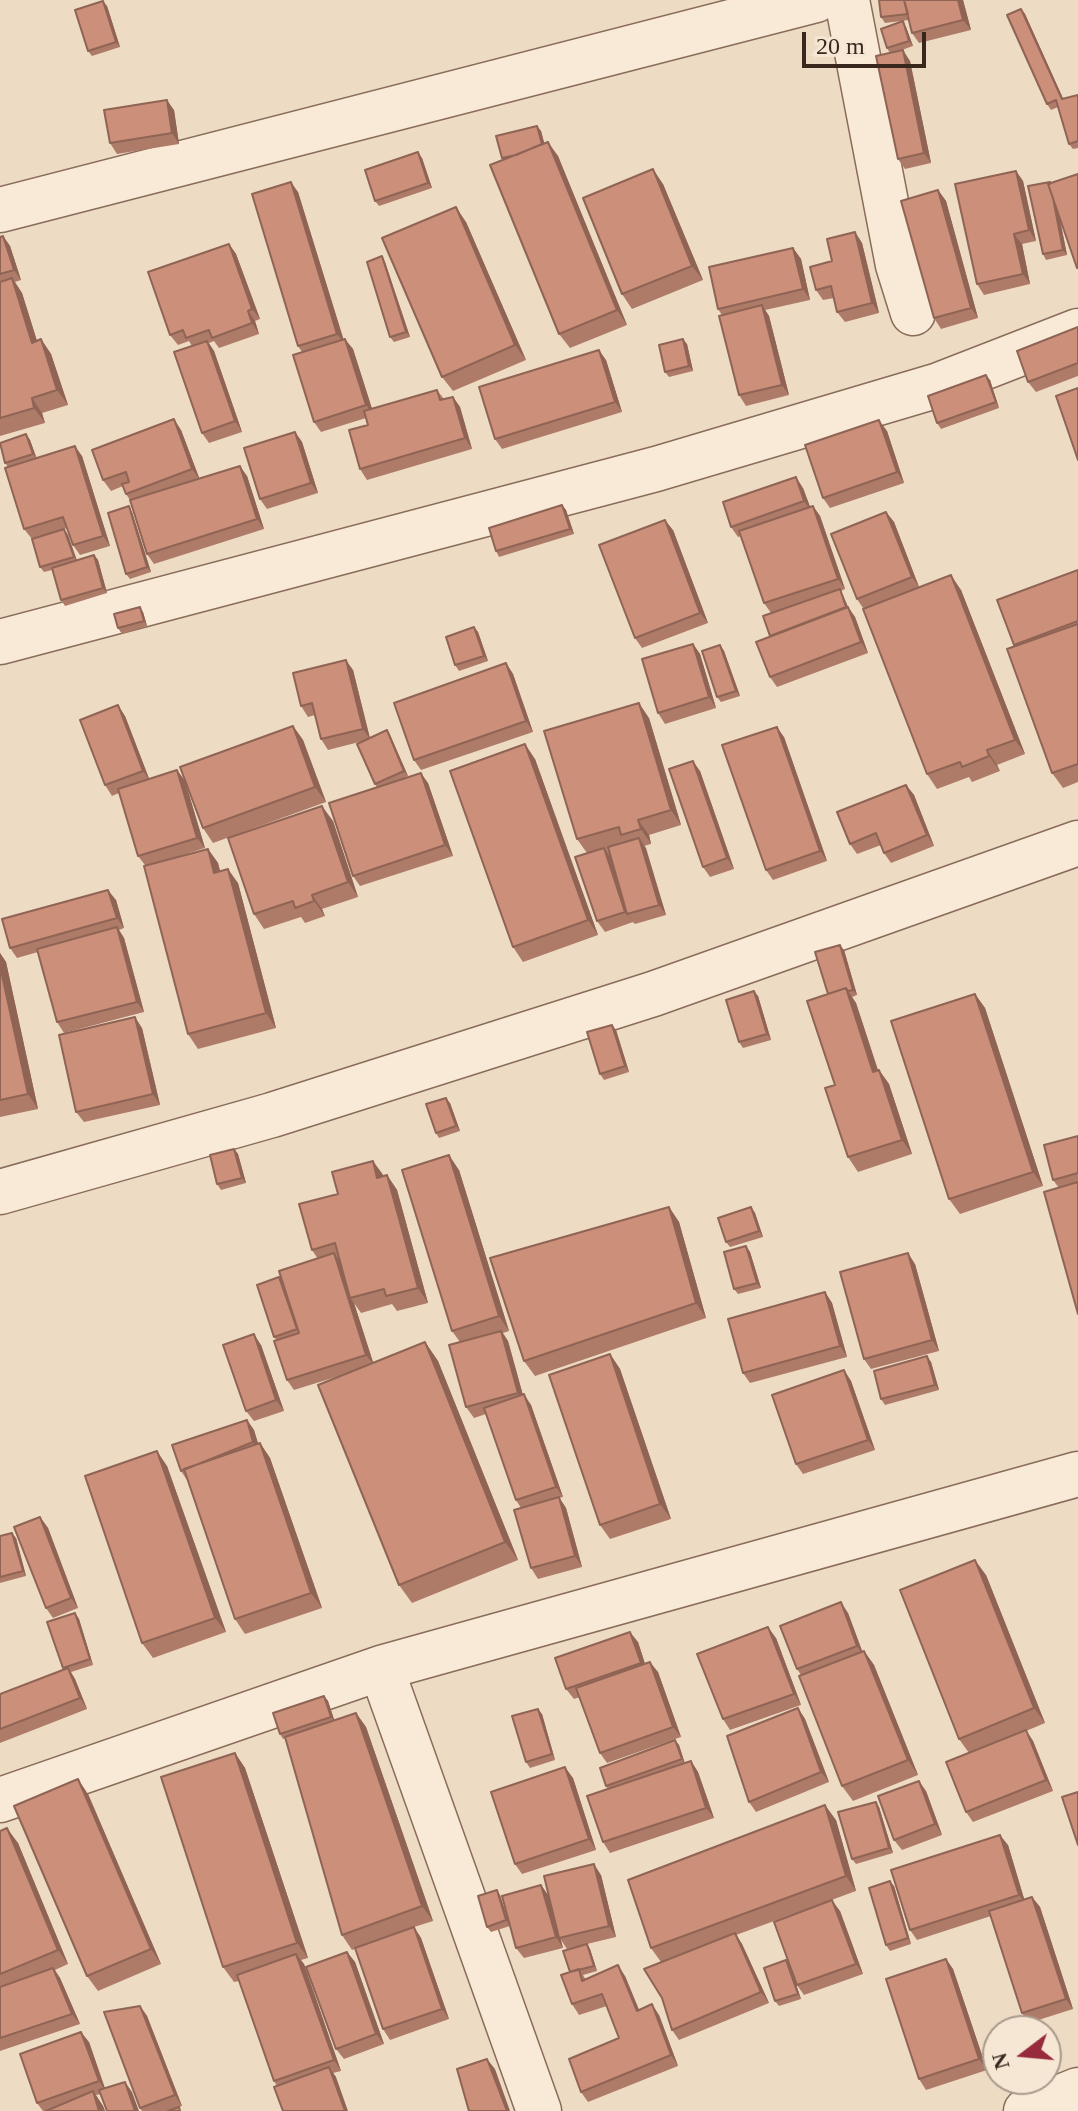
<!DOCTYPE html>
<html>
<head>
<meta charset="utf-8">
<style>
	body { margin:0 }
	#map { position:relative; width:1078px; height:2111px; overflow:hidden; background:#eedbc4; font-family:"Times New Roman",serif }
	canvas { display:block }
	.north { position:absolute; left:982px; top:2015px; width:80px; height:80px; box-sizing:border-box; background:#f6e6d4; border:2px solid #aa9a8b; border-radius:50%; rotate:254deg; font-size:22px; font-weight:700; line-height:32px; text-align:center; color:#39271e }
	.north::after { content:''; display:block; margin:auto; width:28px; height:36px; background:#982a3d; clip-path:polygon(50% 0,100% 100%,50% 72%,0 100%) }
	.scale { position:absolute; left:802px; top:32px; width:124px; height:36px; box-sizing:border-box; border:4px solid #39271e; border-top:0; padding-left:10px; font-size:24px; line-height:28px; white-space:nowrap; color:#39271e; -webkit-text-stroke:6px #f6e6d4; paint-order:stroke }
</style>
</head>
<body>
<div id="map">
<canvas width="1078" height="2111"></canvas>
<div class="north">N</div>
<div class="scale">20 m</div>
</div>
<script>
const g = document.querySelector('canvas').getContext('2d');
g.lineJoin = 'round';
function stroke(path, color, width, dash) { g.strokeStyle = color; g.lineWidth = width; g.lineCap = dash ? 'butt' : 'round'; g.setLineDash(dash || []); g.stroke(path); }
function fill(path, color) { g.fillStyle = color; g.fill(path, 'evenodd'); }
const street = new Path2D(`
	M847,0L898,265L913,313
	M0,210L816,0
	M0,642L656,469L939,385L1078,331
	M0,1192L272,1115L653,994L1078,843
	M381,1668L539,2111
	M0,1800L381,1668L1078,1474
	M1026,2111L1078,2090`);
const wall = new Path2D(`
	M879,0H963L971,30L919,43L912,33L909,20L885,23L881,17Z
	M107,6L120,47L92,56L88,51Z
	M1021,9L1025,14L1063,99L1078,95V148L1073,149L1069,144L1058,107L1051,110L1047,104Z
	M906,27L913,46L896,52L910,61L931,163L905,169L898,159L890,53L887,48Z
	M174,110L179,144L117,154L110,143Z
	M537,126L541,131L544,143L558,156L627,325L570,348L559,334L502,158Z
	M422,158L432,188L379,206L375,201Z
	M1016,171L1023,181L1036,241L1022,244L1030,284L984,295L977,284Z
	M1078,174V270L1060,218L1067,255L1046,260L1043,254Z
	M663,184L703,280L632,309L622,294Z
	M938,190L946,201L978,318L941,329L934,318Z
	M298,192L343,339L353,349L372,409L437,390L444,399L453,397L460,407L472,449L367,480L360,469L368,425L366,418L321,432L314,422L302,352L298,346Z
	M466,222L526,360L453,391L442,377Z
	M855,232L862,243L879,313L845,322L837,312L834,298L823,300L816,290L832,261Z
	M3,236L10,246L21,280L15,282L22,293L37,341L41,339L51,354L68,405L42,413L45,423L0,436V237Z
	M229,244L236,254L260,319L255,321L259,334L219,348L214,341L209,343L214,351L242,432L209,443L202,433L192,346L189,341L178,345L170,335Z
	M793,248L801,259L810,300L765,310L769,316L789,395L746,406L739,395L722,315L718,309Z
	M382,256L385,262L410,337L394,342L390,337Z
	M1078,327V376L1036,392L1028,382Z
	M687,344L693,371L669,377L665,372Z
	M606,360L622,412L502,449L495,439Z
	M990,380L999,408L941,429L937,423Z
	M181,430L199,478L247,476L264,529L154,564L147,554L130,500L126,494L123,486L111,491L103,480Z
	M887,431L904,483L830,508L823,498Z
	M295,432L302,442L318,493L267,509L260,499Z
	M26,434L30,440L36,458L82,456L110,546L80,555L73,545L67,528L64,529L68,535L77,560L94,555L98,560L107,593L65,606L61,600L52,570L44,572L40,567L32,539L24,529L8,467L5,463Z
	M803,488L810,507L813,506L820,516L845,589L841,591L848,607L855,617L868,653L777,687L770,677L771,613L764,603L741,536L738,537L731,527Z
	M562,505L566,510L574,534L499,557L496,551Z
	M132,512L151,572L130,579L126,574Z
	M886,512L894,522L919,587L961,590L1025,754L997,765L1000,771L972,782L969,777L937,789L927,774L863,608L857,599Z
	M673,530L708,623L642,648L635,638Z
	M1078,570V782L1063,788L1052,773L1014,645Z
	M143,612L147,626L122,634L118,628Z
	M474,627L478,632L488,661L459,671L455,665Z
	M693,644L700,654L716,708L665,724L658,713Z
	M720,645L724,651L740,696L721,702L717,697Z
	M506,663L513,674L533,732L421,770L414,760Z
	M353,670L370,738L387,730L390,735L408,776L398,781L428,783L453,856L360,886L353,876L377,787L375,784L363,741L328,750L321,739L315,715L308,717L301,706Z
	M125,716L149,779L177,770L185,781L205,848L173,858L208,849L218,863L220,871L238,883L276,1028L198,1049L188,1034L145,865L138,856L119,793L112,796L105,785Z
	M649,718L681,825L649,835L651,844L644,846L666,915L635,924L632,921L633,922L605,932L597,921L587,853L577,839Z
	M293,726L303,740L326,802L213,843L203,828Z
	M784,737L827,861L773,880L766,870Z
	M535,759L598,935L523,962L513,947Z
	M700,771L734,869L710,877L703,867Z
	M906,785L914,795L934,846L891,863L884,853L881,845L857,854L850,844Z
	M333,821L358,897L322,909L325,916L305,923L301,917L264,929L254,914Z
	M116,900L124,928L119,930L124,938L144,1012L64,1033L57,1022L38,952L17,958L10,948Z
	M844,950L857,995L852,997L856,1003L878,1070H879L889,1084L912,1154L858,1172L848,1157L835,1085L828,994Z
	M0,953L6,962L38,1109L0,1117Z
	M975,994L985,1008L1043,1186L960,1214L949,1199Z
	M758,996L771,1040L743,1048L739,1042Z
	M612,1025L616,1030L629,1072L604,1080L600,1074Z
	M142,1028L160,1105L84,1122L76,1112Z
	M450,1103L460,1131L439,1138L436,1133Z
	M1078,1136V1314L1059,1188L1053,1180Z
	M234,1149L238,1154L246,1183L221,1190L217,1184Z
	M459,1170L509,1331L503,1333L508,1341L523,1395L531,1405L563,1497L559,1498L566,1508L582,1567L538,1579L531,1568L521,1508L516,1500L486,1414L474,1418L466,1407L460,1342L452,1331Z
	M387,1175L397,1190L428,1303L397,1311L392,1304L361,1313L354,1303L373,1363L425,1342L438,1361L518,1560L412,1603L399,1585L342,1375L294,1390L287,1380L277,1340L274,1337L282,1281L318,1259L312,1250L338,1194Z
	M669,1207L679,1222L706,1318L535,1376L524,1361Z
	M751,1207L755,1213L763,1237L730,1247L726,1242Z
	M746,1246L750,1252L761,1288L738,1294L734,1289Z
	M915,1264L939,1351L871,1369L864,1359Z
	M825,1292L832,1303L847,1357L750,1383L743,1373Z
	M261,1345L284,1411L254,1421L246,1411Z
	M610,1354L620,1369L671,1519L610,1539L600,1525Z
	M927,1356L931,1362L939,1390L885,1405L881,1399Z
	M844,1370L851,1381L875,1450L803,1474L796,1464Z
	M247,1420L254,1430L258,1444L260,1443L270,1458L322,1608L245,1634L235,1619L187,1480L181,1471Z
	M167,1466L226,1632L153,1658L142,1643Z
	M40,1517L48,1528L78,1608L53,1618L46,1608Z
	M0,1536L16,1538L26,1576L0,1583Z
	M986,1575L1045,1723L1026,1731L1033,1741L1053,1791L973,1822L966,1812L969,1753L959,1739Z
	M75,1613L79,1619L93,1665L71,1672L75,1679L87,1709L0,1743V1694L64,1670L63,1668Z
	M848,1613L862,1651H864L874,1665L918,1775L853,1801L842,1786L801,1675L797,1669Z
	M776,1638L801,1705L730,1730L723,1719Z
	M638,1642L645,1664L658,1672L681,1737L607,1763L600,1753L580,1697L574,1699L566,1689Z
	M324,1696L328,1701L334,1720L356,1713L366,1727L433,1921L414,1927L421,1938L449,2019L390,2040L383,2029L355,1949L352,1950L342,1935L286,1738L283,1739L280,1734Z
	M798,1708L805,1719L829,1782L756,1812L749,1802Z
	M542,1714L555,1760L530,1768L526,1762Z
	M675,1740L679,1745L685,1763L691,1761L698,1772L714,1818L610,1853L603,1842L608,1789L606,1786Z
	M235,1753L245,1768L308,1958L301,1960L304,1964L341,2071L333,2073L336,2077L277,2086L274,2081L239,1981L234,1982L223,1967Z
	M573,1778L596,1850L522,1874L515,1864Z
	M926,1791L942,1835L902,1850L894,1840Z
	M88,1794L161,1964L98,1991L87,1976Z
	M879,1807L893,1853L856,1864L852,1859Z
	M836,1820L856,1891L736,1935L742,1944L769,2003L679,2040L672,2030L661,1962L651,1948Z
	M0,1831L18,1843L68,1964L55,1970L60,1978L80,2024L0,2051Z
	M1008,1845L1024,1899L1032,1897L1040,1907L1073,2009L1029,2023L1022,2013L991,1916L917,1940L910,1930Z
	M601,1875L616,1937L587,1944L590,1949L597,1971L583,1975L586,1980L625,1976L639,2010L659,2015L678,2066L588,2102L581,2092L619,2038L607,2006L579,2015L572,2004L570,1972L584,1945L567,1949L561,1940L563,1948L524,1958L516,1948L541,1885L548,1895Z
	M894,1886L911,1944L890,1951L886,1945Z
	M500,1895L510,1926L491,1932L487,1927Z
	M840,1911L863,1974L804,1995L797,1985L792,1973L801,1999L779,2006L775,2001L789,1965Z
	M347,1952L355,1962L384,2044L344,2059L336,2049Z
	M946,1959L953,1969L987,2070L926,2090L919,2079Z
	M140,2006L147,2016L182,2106L168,2111H142L140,2108Z
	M89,2042L105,2088L132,2092L101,2094L96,2095L103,2106L105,2111H43L37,2103Z`);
const shadedWall = new Path2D(`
	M958,0H963L971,30L963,20Z
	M103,1L107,6L120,47L116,42Z
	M1021,9L1025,14L1066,105L1062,99Z
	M903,21L906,27L913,46L909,41Z
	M903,50L910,61L931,163L924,153Z
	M167,100L174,110L179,144L172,133Z
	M537,126L541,131L547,153L543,148Z
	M548,142L558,156L627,325L617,310Z
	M418,152L422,158L432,188L428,183Z
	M653,169L663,184L703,280L692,266Z
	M1016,171L1023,181L1036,241L1029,230Z
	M291,182L298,192L345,344L337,334Z
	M1050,182L1053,187L1067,255L1063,250Z
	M938,190L946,201L978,318L971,308Z
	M456,207L466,222L526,360L515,345Z
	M855,232L862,243L879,313L872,303Z
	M1014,234L1022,244L1030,284L1023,274Z
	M3,236L10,246L21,280L14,270Z
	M229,244L236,254L260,319L252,309Z
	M793,248L801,259L810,300L803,289Z
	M382,256L385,262L410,337L406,332Z
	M12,278L22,293L42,357L32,343Z
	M762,305L769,316L789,395L782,385Z
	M248,311L255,321L259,334L252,323Z
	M41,339L51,354L68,405L57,390Z
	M345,339L353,349L374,415L366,405Z
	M683,339L687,344L693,371L689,366Z
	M207,341L214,351L242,432L235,421Z
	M599,350L606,360L622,412L615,402Z
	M986,375L990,380L999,408L996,402Z
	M453,397L460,407L472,449L465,438Z
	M32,398L42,413L45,423L34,408Z
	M174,419L181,430L200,480L192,469Z
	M879,420L887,431L904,483L897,472Z
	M295,432L302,442L318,493L311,483Z
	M26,434L30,440L37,459L33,454Z
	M75,446L82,456L110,546L103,536Z
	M240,466L247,476L264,529L257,519Z
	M796,477L803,488L812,512L804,501Z
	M562,505L566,510L574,534L570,529Z
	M129,506L132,512L151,572L147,567Z
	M813,506L820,516L845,589L838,579Z
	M886,512L894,522L919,587L912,577Z
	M665,520L673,530L708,623L700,613Z
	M64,529L68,535L77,562L74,557Z
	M94,555L98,560L107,593L103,588Z
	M951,575L961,590L1025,754L1015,740Z
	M840,589L843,595L848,607L855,617L868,653L861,642Z
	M140,607L143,612L147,626L144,621Z
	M474,627L478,632L488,661L484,656Z
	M693,644L700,654L716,708L709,697Z
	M720,645L724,651L740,696L736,691Z
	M346,660L353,670L370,739L363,729Z
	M506,663L513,674L533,732L526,721Z
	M639,703L649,718L681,825L671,810Z
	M118,705L125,716L150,781L143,771Z
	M293,726L303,740L326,802L315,787Z
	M777,727L784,737L827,861L820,851Z
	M387,730L390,735L408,776L404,771Z
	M525,744L535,759L598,935L588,920Z
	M987,750L997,765L1000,771L989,756Z
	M693,761L700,771L734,869L727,858Z
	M177,770L185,781L205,848L197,838Z
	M421,773L428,783L453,856L445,845Z
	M906,785L914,795L934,846L927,835Z
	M322,806L333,821L358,897L348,882Z
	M638,820L649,835L651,844L641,829Z
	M639,838L646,848L666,915L659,905Z
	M604,848L611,858L627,914L633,922L625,912Z
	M208,849L218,863L224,887L214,873Z
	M228,869L238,883L276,1028L266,1013Z
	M108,890L116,900L124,928L117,918Z
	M312,895L322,909L325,916L314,901Z
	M117,927L124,938L144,1012L137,1002Z
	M840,945L844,950L857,995L853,990Z
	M0,953L6,962L38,1109L28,1094L0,966Z
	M846,988L856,1003L883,1086L873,1072Z
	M754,991L758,996L771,1040L767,1034Z
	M975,994L985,1008L1043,1186L1033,1172Z
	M135,1017L142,1028L160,1105L153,1094Z
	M612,1025L616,1030L629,1072L625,1066Z
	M879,1070L889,1084L912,1154L902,1140Z
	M446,1098L450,1103L460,1131L456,1126Z
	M234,1149L238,1154L246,1183L242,1178Z
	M449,1155L459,1170L509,1331L499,1316Z
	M373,1161L384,1176L377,1178Z
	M387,1175L397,1190L428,1303L418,1288Z
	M669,1207L679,1222L706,1318L696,1303Z
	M751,1207L755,1213L763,1237L759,1231Z
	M746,1246L750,1252L761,1288L757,1283Z
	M334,1253L342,1264L350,1298L354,1303L374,1365L366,1355Z
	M908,1253L915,1264L939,1351L932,1340Z
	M825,1292L832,1303L847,1357L840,1346Z
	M501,1331L508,1341L525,1403L518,1393Z
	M254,1334L261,1345L284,1411L276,1400Z
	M425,1342L438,1361L518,1560L505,1542Z
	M610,1354L620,1369L671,1519L660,1504Z
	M927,1356L931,1362L939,1390L935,1385Z
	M844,1370L851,1381L875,1450L868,1440Z
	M524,1394L531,1405L563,1497L556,1487Z
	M247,1420L254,1430L261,1453L253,1442Z
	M260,1443L270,1458L322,1608L311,1593Z
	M157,1451L167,1466L226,1632L215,1618Z
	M559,1497L566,1508L582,1567L575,1556Z
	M40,1517L48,1528L78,1608L71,1598Z
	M12,1533L16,1538L26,1576L23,1571Z
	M975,1560L986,1575L1045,1723L1034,1708Z
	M841,1602L848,1613L864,1656L857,1646Z
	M75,1613L79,1619L93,1665L90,1659Z
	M768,1627L776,1638L801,1705L794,1694Z
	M630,1632L638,1642L648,1673L641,1663Z
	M864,1651L874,1665L918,1775L908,1760Z
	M650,1662L658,1672L681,1737L673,1727Z
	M68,1668L75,1679L87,1709L80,1698Z
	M324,1696L328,1701L335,1722L331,1717Z
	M798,1708L805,1719L829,1782L821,1772Z
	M538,1709L542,1714L555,1760L552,1754Z
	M356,1713L366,1727L433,1921L422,1906Z
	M1026,1730L1033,1741L1053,1791L1046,1780Z
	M675,1740L679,1745L685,1765L682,1759Z
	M235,1753L245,1768L308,1958L297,1943Z
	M691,1761L698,1772L714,1818L706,1808Z
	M565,1767L573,1778L596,1850L589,1839Z
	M78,1779L88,1794L161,1964L151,1949Z
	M919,1781L926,1791L942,1835L935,1824Z
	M876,1802L879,1807L893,1853L889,1848Z
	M825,1805L836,1820L856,1891L846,1876Z
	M7,1828L18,1843L68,1964L58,1950Z
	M1000,1835L1008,1845L1026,1905L1019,1895Z
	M594,1864L601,1875L616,1937L609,1926Z
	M890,1881L894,1886L911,1944L908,1938Z
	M541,1885L548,1895L563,1948L556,1937Z
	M497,1890L500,1895L510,1926L506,1920Z
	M1032,1897L1040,1907L1073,2009L1066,1999Z
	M832,1900L840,1911L863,1974L856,1964Z
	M414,1927L421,1938L449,2019L442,2009Z
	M735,1933L742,1944L769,2003L761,1992Z
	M587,1944L590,1949L597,1971L594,1966Z
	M347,1952L355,1962L384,2044L376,2034Z
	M296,1954L304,1964L341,2071L334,2060Z
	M946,1959L953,1969L987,2070L979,2059Z
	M786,1960L790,1966L801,1999L798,1994Z
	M618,1965L625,1976L644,2022L637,2011Z
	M53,1968L60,1978L80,2024L72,2014Z
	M652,2004L659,2015L678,2066L671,2055Z
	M140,2006L147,2016L182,2106L175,2095Z
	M81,2032L89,2042L106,2092L99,2081Z
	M487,2059L495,2069L510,2111H507Z
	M329,2067L336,2077L348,2111H345Z
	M125,2082L132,2092L139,2111H135Z
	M93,2091L103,2106L105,2111H99Z`);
const building = new Path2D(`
	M879,0H904L908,14L881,17Z
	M904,0H958L963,20L912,33Z
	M103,1L116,42L88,51L75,10Z
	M1021,9L1062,99L1078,95V141L1069,144L1056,100L1047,104L1007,15Z
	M903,21L909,41L887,48L881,29Z
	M903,50L924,153L898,159L876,56Z
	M167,100L172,133L110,143L104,110Z
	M537,126L542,144L516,155L502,158L496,136Z
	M548,142L617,310L559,334L490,165Z
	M418,152L428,183L375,201L365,170Z
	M653,169L692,266L622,294L583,198Z
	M1016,171L1029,230L1014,234L1023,274L977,284L955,184Z
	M1078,174V267L1077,268L1048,184Z
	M291,182L337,334L298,346L252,194Z
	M1050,182V184H1048L1053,198L1063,250L1043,254L1028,186Z
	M938,190L971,308L934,318L901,201Z
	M456,207L515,345L442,377L382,238Z
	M855,232L872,303L837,312L831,286L816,290L810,267L832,261L827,239Z
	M3,236L14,270L0,274V237Z
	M229,244L252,309L248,311L252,323L212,338L209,330L186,338L183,330L170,335L148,272Z
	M793,248L803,289L718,309L709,267Z
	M382,256L406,332L390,337L367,262Z
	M12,278L32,343L41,339L57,390L32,398L34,408L0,418V282Z
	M762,305L782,385L739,395L719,316Z
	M1078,327V363L1028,382L1017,351Z
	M345,339L366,405L314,422L293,355Z
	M683,339L689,366L665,372L659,345Z
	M207,341L235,421L202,433L174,352Z
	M599,350L615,402L495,439L479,387Z
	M986,375L996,402L937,423L928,396Z
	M1078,388V460L1056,396Z
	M437,390L440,400L453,397L465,438L360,469L349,430L368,425L364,411Z
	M174,419L192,469L126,494L122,484L129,482L126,472L103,480L92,450Z
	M879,420L897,472L823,498L805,445Z
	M295,432L311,483L260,499L244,448Z
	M26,434L33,454L5,463L0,443Z
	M75,446L103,536L73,545L63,517L24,529L5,468Z
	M240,466L257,519L147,554L130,500Z
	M796,477L804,501L731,527L723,502Z
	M562,505L570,529L496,551L489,528Z
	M129,506L147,567L126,574L108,513Z
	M813,506L838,579L764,603L739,531Z
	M886,512L912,577L857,599L831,534Z
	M665,520L700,613L635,638L599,545Z
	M64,529L74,557L40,567L32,539Z
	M94,555L103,588L61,600L52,568Z
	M1078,570V621L1014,645L997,600Z
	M951,575L1015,740L987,750L989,756L962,767L960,762L927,774L863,609Z
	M840,589L846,607L770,636L763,616Z
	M140,607L144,621L118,628L114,614Z
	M848,607L861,642L770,677L756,642Z
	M1078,624V764L1052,773L1007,649Z
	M474,627L484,656L455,665L446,637Z
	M693,644L709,697L658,713L642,659Z
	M720,645L736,691L717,697L702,651Z
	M346,660L363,729L321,739L312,703L301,706L293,673Z
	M506,663L526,721L414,760L394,703Z
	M639,703L671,810L638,820L641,829L621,835L619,827L577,839L544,731Z
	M118,705L143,771L105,785L80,720Z
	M293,726L315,787L203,828L180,767Z
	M777,727L820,851L766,870L722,745Z
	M387,730L404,771L375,784L357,744Z
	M525,744L588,920L513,947L450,771Z
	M693,761L727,858L703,867L669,769Z
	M177,770L197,838L138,856L118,789Z
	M421,773L445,845L353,876L329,803Z
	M906,785L927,835L884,853L876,833L850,844L837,812Z
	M322,806L348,882L312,895L314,901L295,908L293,901L254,914L228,838Z
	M639,838L659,905L627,914L608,847Z
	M604,848L625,912L597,921L575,857Z
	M208,849L214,873L228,869L266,1013L188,1034L144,866Z
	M108,890L117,918L10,948L2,919Z
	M117,927L137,1002L57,1022L37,949Z
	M840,945L853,990L848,991L846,988L828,994L815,952Z
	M0,966L28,1094L0,1100Z
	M846,988L873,1072L879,1070L902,1140L848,1157L825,1088L835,1085L807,1001Z
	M754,991L767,1034L739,1042L726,1000Z
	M975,994L1033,1172L949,1199L891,1021Z
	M135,1017L153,1094L76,1112L59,1035Z
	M612,1025L625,1066L600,1074L587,1032Z
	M446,1098L456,1126L436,1133L426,1104Z
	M1078,1136V1173L1053,1180L1044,1145Z
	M234,1149L242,1178L217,1184L210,1155Z
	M449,1155L499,1316L452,1331L402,1170Z
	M373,1161L377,1178L387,1175L418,1288L386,1296L384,1289L350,1298L335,1243L312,1250L299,1204L338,1194L332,1172Z
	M1078,1182V1314L1044,1192Z
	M669,1207L696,1303L524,1361L490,1258Z
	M751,1207L759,1231L726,1242L718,1218Z
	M746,1246L757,1283L734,1289L724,1252Z
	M334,1253L366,1355L287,1380L274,1341L299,1333L279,1271Z
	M908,1253L932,1340L864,1359L840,1272Z
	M279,1277L297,1329L274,1337L257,1285Z
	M825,1292L840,1346L743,1373L728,1319Z
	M501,1331L518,1393L466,1407L449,1345Z
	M254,1334L276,1400L246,1411L223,1345Z
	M425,1342L505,1542L399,1585L318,1385Z
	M610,1354L660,1504L600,1525L549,1375Z
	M927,1356L935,1385L881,1399L874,1371Z
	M844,1370L868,1440L796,1464L772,1395Z
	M524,1394L556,1487L516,1500L484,1408Z
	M247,1420L253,1442L181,1471L172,1445Z
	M260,1443L311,1593L235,1619L184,1469Z
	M157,1451L215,1618L142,1643L85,1476Z
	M559,1497L575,1556L531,1568L514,1510Z
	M40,1517L71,1598L46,1608L14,1527Z
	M12,1533L23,1571L0,1577V1536Z
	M975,1560L1034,1708L959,1739L900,1590Z
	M841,1602L857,1646L797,1669L780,1626Z
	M75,1613L90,1659L63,1668L47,1622Z
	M768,1627L794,1694L723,1719L697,1654Z
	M630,1632L641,1663L566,1689L555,1658Z
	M864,1651L908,1760L842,1786L799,1676Z
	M650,1662L673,1727L600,1753L576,1688Z
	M68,1668L80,1698L0,1729V1694Z
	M324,1696L331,1717L280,1734L273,1713Z
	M798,1708L821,1772L749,1802L727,1736Z
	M538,1709L552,1754L526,1762L512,1716Z
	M356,1713L422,1906L342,1935L285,1737Z
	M1026,1730L1046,1780L966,1812L946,1762Z
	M675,1740L682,1759L606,1786L600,1768Z
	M235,1753L297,1943L223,1967L161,1777Z
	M691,1761L706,1808L603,1842L587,1796Z
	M565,1767L589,1839L515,1864L491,1792Z
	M78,1779L151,1949L87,1976L14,1806Z
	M919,1781L935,1824L894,1840L878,1796Z
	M1078,1792V1845L1062,1797Z
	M876,1802L889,1848L852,1859L838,1812Z
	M825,1805L846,1876L651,1948L628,1880Z
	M7,1828L58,1950L0,1974V1831Z
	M1000,1835L1019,1895L910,1930L891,1870Z
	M594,1864L609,1926L559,1938L544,1876Z
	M890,1881L908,1938L886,1945L869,1888Z
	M541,1885L556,1937L516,1948L502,1896Z
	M497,1890L506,1920L487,1927L478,1896Z
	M1032,1897L1066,1999L1022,2013L989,1911Z
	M832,1900L856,1964L797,1985L774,1922Z
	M414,1927L442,2009L383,2029L355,1948Z
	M735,1933L761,1992L672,2030L662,1998L644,1969Z
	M587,1944L594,1966L570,1972L563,1951Z
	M347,1952L376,2034L336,2049L306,1967Z
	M296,1954L334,2060L274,2081L237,1975Z
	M946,1959L979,2059L919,2079L886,1979Z
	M786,1960L798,1994L775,2001L764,1968Z
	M618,1965L637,2011L652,2004L671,2055L581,2092L569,2059L619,2038L602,1994L572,2004L561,1975L579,1969L582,1981Z
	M53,1968L72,2014L0,2038V1987Z
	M140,2006L175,2095L140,2108L104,2012Z
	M81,2032L99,2081L37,2103L20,2054Z
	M487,2059L507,2111H469L457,2069Z
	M329,2067L345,2111H283L274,2087Z
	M125,2082L135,2111H107L99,2090Z
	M93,2091L99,2111H46Z
	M179,2107L180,2111H168Z`);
stroke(street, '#896c5a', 47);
stroke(street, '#f9ead8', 44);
fill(wall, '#af7b69');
fill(shadedWall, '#8f6455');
fill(building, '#cc8f7a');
stroke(building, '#8f6455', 2);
</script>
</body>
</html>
